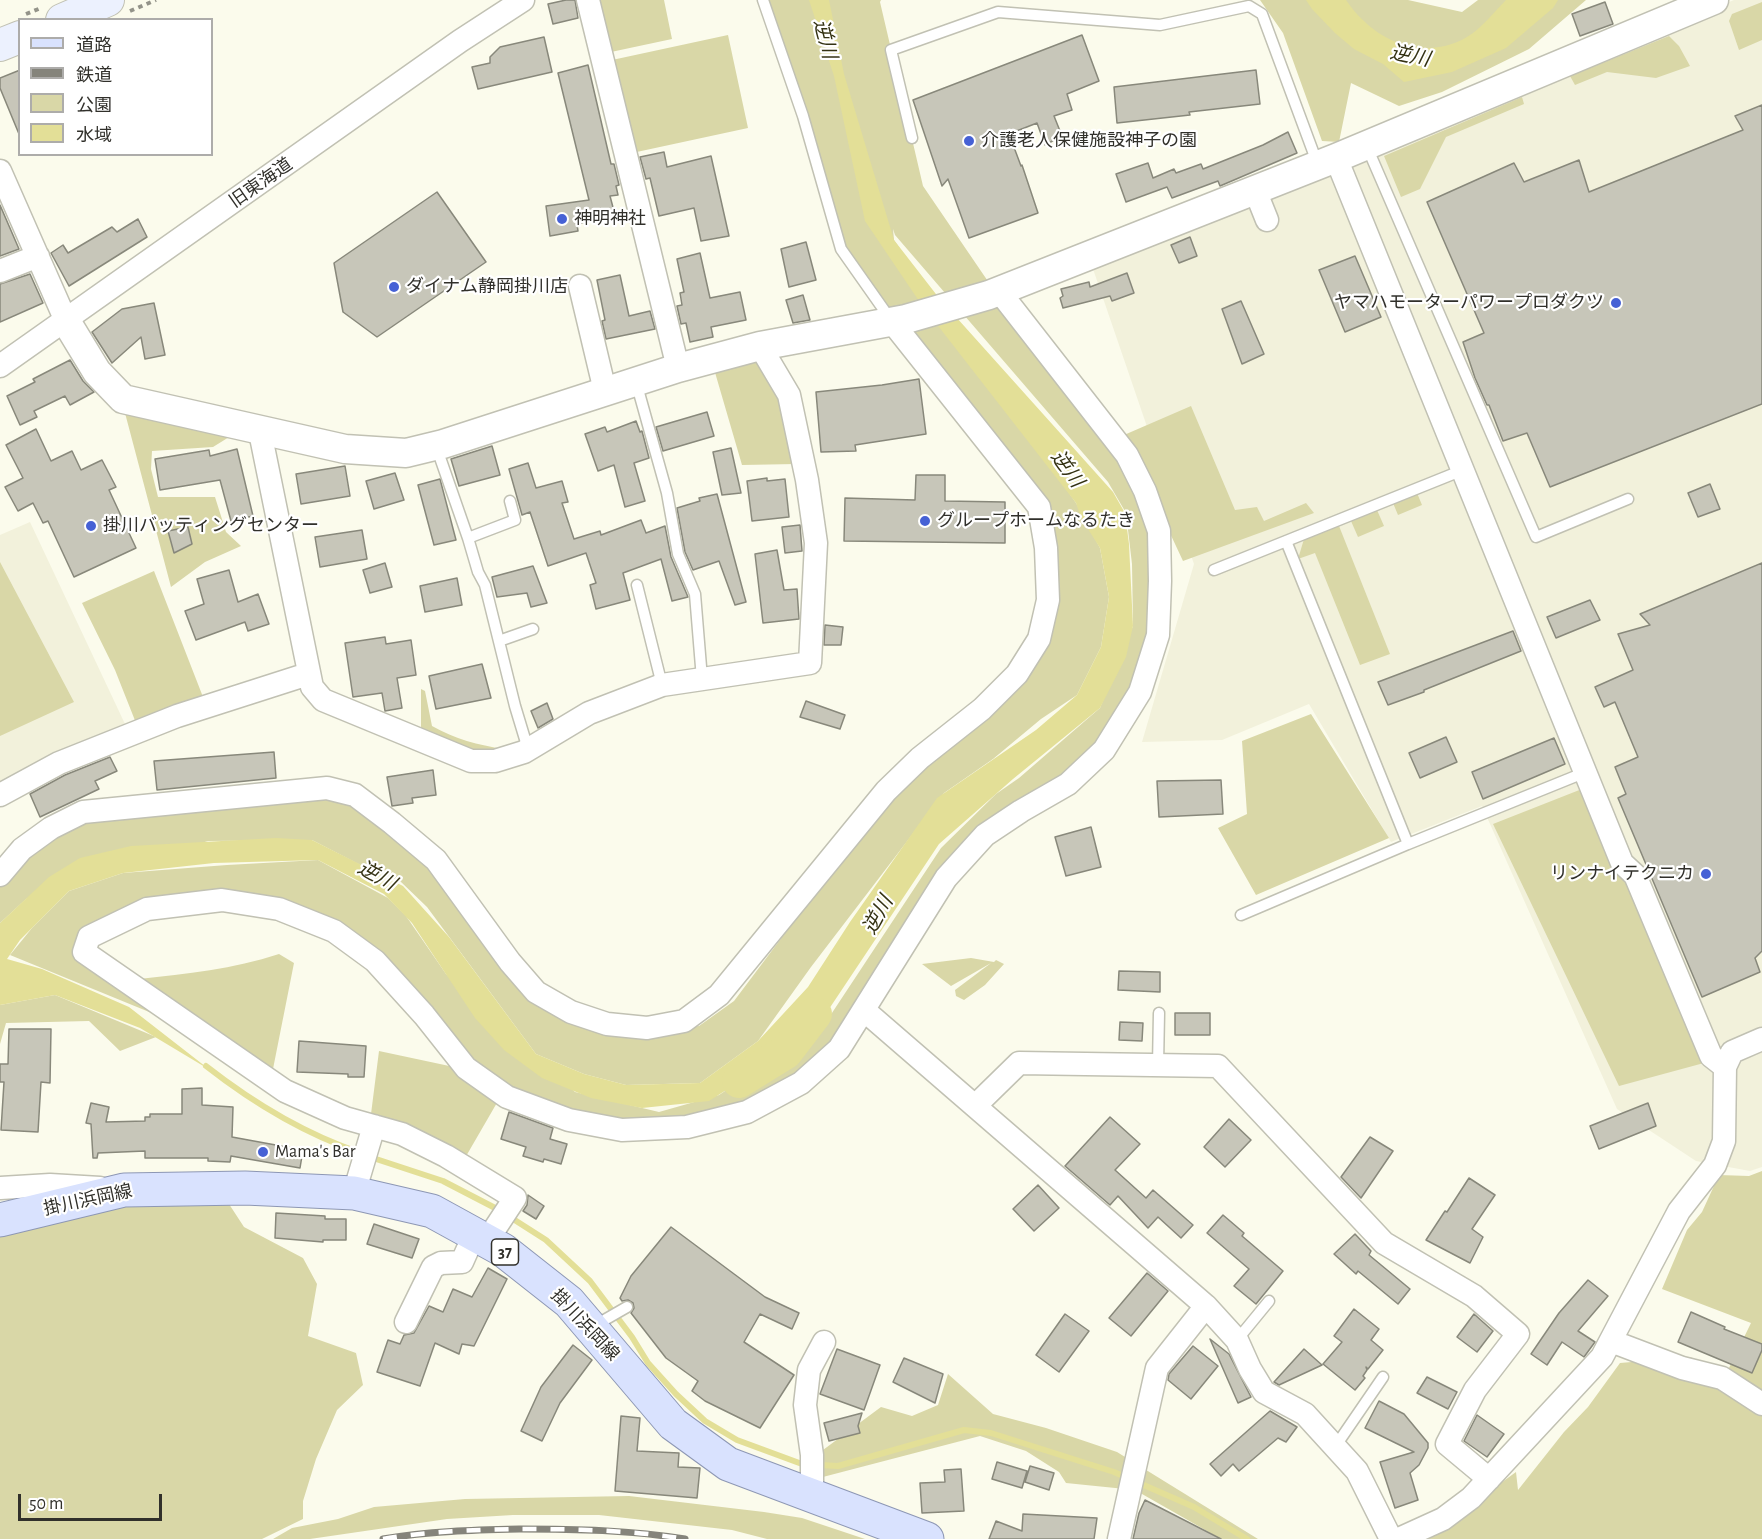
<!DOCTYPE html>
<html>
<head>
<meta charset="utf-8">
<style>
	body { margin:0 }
	#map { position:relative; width:1762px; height:1539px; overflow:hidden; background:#fbfbec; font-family:"Alegreya Sans","Noto Sans JP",sans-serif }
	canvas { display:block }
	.legend { position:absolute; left:18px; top:18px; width:195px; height:138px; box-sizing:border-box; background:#fff; border:2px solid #adacaa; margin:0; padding:8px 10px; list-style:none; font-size:18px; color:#31302b }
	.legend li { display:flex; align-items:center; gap:12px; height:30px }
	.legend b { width:30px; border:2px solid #adacaa }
	.scale { position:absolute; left:18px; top:1494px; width:144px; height:27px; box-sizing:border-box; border:3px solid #31302b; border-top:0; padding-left:8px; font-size:18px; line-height:21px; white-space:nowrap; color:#31302b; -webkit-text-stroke:4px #fff; paint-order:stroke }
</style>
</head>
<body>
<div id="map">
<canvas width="1762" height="1539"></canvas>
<ul class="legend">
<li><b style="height:8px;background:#d9e2fe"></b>道路</li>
<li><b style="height:8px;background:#85847b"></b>鉄道</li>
<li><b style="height:16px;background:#d9d7a7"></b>公園</li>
<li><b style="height:16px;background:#e3df97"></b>水域</li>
</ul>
<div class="scale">50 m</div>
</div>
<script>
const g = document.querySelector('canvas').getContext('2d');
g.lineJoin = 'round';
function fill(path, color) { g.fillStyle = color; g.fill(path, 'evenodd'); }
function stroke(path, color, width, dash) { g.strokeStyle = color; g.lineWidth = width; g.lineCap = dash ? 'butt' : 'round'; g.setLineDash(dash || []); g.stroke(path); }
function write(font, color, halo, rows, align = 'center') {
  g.font = font + ' "Alegreya Sans","Noto Sans JP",sans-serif'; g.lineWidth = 4.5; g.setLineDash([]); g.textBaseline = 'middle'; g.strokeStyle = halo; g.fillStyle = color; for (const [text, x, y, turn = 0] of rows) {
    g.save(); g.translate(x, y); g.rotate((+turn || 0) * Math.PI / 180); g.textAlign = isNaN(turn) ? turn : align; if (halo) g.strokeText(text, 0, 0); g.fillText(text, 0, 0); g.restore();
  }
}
const built = new Path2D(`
	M1734,0H1762V1167L1750,1171L1696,1161L1617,1109L1482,806L1391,842L1309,704L1222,740L1142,742L1194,564L1092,266Z
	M30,522L125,724L47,759L0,784V535Z`);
const green = new Path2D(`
	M598,0H664L672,39L611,52Z
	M763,0H881L880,2L923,186L998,296L1124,455L1156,533L1155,634L1140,682L1097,752L985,829L836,1039L812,1068L756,1100L705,1118L629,1125L569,1118L469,1064L390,962L220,894L85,935L159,1016L10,955L32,928L69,891L123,873L227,865L318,860L388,898L406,916L446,974L575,1092L659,1112L719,1095L824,1025L941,848L996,794L1019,778L1100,708L1133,626L1132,564L1126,513L1108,482L895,235L893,229L894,240L1076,503L1100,548L1109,597L1101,647L1077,695L1041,719L993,759L944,793L811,967L758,1041L700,1083L626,1085L584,1074L536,1054L427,907L401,882L372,871L312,840L208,841L26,899L0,923V887L28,856L82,822L327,788L433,867L540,1004L615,1035L699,1026L734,1001L868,823L899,792L1011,690L1041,655L1044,507L841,249Z
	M1260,0H1408L1462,12L1478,0H1586L1529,49L1442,92L1399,106L1351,83L1339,142L1322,141L1283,33Z
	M1762,2V40L1739,50L1729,21L1732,14Z
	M728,35L748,128L632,153L612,60Z
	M1669,36L1679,46L1690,66L1656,78L1607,72L1575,85L1570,76Z
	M1522,97L1524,104L1446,137L1420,189L1401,197L1384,156Z
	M758,357L782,402L796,464L742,465L714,369Z
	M1191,406L1235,510L1257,507L1264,521L1306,503L1314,513L1183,561L1124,435Z
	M125,413L234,434L213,447L152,451L151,469L158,497H215L226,532L241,546L205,562L171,587Z
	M1417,493L1422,505L1398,515L1393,503Z
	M1377,510L1384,526L1358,537L1351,521Z
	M1339,526L1390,654L1360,665L1315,553L1298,559L1304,539Z
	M0,562L74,702L0,736Z
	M154,571L203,697L136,723L115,670L82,603Z
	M421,689L425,691L432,726C455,739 478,745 504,749L473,755L421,729Z
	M1311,714L1389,838L1256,895L1218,828L1247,814L1242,741Z
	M1587,787L1715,1060L1619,1086L1493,824Z
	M279,954L294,963L272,1074L139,979C187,974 233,969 279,954Z
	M971,958L994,962L996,960L1004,964L985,985L964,1000L956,996L955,990L991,963L951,986L922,964Z
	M55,995L156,1037L120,1051L89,1021L6,1023L0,1044V1005Z
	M379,1051L454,1067L498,1101L465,1158L371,1114Z
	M1762,1171V1539H1427L1462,1520L1487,1493L1516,1472L1518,1490L1564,1432L1588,1407L1620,1363L1690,1357L1727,1372L1751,1323L1662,1289L1687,1230L1702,1212L1719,1175L1749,1176Z
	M229,1204L244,1227L303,1258L317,1284L308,1336L356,1353L363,1385L337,1410L316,1459L303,1501V1519L262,1539H0V1233L57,1214L130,1206Z
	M948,1374L993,1414L1046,1428L1117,1452L1258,1539H1221L1135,1490L1066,1483L1059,1472L1026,1451L980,1436L819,1478L823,1450L881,1407L912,1416L938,1405Z
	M629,1496L764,1512L802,1518L865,1539H767L732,1530L599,1515H513L447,1519L310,1539H273L292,1528L338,1519L374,1507L465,1499Z`);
const water = new Path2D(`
	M809,0H829L844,74L894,240L939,298L1113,492L1125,513L1129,544L1133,626L1126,657L1100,708L1013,779L939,844L811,1036L709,1101L642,1108L591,1098L542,1078L504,1050L475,1018L412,923L384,894L318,860L214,863L123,873L69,891L20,940L7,959L42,969L129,1007L210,1070L140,1028L55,995L0,1005V923L49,877L80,858L131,846L276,838L312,840L403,886L449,937L536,1054L584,1074L626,1085L700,1083L758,1041L808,987L850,922L937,798L1036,730L1077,695L1101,647L1109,597L1100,548L1081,518L1076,503L921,304L865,221L834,76Z
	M1306,0H1346C1351,7 1357,15 1364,21C1393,50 1439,58 1473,33C1485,24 1495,11 1506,0H1558L1553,8L1506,48L1452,72L1404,82L1383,64L1354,49L1335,33L1312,9Z`);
const stream = new Path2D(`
	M206,1066C252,1102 305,1134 361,1153
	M370,1157L443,1181L499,1210L546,1240L590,1281L632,1337L648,1363L676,1394L705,1421L737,1440L802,1464L838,1466L964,1430L991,1433L1114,1472L1194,1507L1247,1539`);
const river = new Path2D(`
	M739,1081L786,1052L815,1014`);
const building = new Path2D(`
	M566,0H575L578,18L553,24L548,4Z
	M1605,2L1613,24L1580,36L1572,14Z
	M1082,35L1099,81L1067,94L1072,110L1054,116L1062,136L1045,145L1037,123L1009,134L1021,166L1022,165L1038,213L969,238L948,179L942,186L913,100Z
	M544,37L552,72L478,89L472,67L490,63V57L500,47Z
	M588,65L611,164H614L619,185L616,186L618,195L610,196L615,215L577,224L578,231L550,236L546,206L589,200L558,73Z
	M20,70V134H19L0,88V78Z
	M1256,70L1260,104L1189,112L1190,115L1117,123L1114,87Z
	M1762,105V404L1550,487L1527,433L1503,441L1489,405H1487L1475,378L1463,342L1484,333L1427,202L1514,163L1524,182L1579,160L1589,192L1743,130L1735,116Z
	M1288,132L1297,153L1220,186L1218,181L1172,198L1167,187L1126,202L1116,174L1148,163L1153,178L1174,169L1176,173L1201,164L1203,169L1263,145Z
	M664,152L667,167L711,156L729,236L701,241L694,208L659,216L650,178L646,179L640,157Z
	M437,192L486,262L377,337L343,312L334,263Z
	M0,205L19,249L0,256Z
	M138,219L147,237L69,286L51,253L63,245L68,253L112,227L117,232Z
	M1190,237L1197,256L1179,263L1171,245Z
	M806,242L816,280L789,287L781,249Z
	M700,253L710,298L740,292L746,320L711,327L713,337L690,342L686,323L681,324L677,306L682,305L680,293L684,292L677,259Z
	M1355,256L1381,317L1345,332L1319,270Z
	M1127,273L1134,293L1112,301L1110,296L1063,308L1060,298L1063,296L1061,289L1089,282L1090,287Z
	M30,274L43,303L0,322V284Z
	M620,275L629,316L650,311L655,329L606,339L602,321L605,320L597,280Z
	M803,295L810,320L793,323L786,300Z
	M1241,301L1264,354L1242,364L1222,309Z
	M154,303L165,355L145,359L141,337L112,363L92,332L122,309Z
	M70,360L83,381L94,392L70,405L65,396L34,411L37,417L20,425L7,396L35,382L33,379Z
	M919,379L926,434L855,445L856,451L821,452L816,392L882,385Z
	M707,412L714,436L663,451L656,427Z
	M636,421L640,432L642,431L649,458L634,463L645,501L625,507L614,465L598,471L585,434L605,427L607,432Z
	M36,429L51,461L72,451L81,470L102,460L116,487L109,490L136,548L74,577L48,521L43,523L33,503L18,511L5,487L23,478L6,445Z
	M492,446L500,475L459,486L451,459Z
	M731,448L741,493L722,495L713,452Z
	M237,449L253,516L231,521L220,480L160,490L155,459L209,450L210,456Z
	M528,463L536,488L562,481L568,502L562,503L574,539L600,531L601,535L641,520L646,533L665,526L671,557L688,597L672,601L661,559L623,573L630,600L596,609L590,585L596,583L586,553L548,566L530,512L522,515L509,469Z
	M345,466L350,496L301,504L296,474Z
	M395,473L404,500L374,509L366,481Z
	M916,475H945V501L1005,502V543L844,541L845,498L915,500Z
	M767,478V481L785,479L789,517L752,521L747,481Z
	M440,479L456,540L434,545L418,485Z
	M1710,484L1720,509L1698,517L1688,493Z
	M717,494L746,602L735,605L719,561L693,570L685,552L677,508L700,501L699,498Z
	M800,525L802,551L785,553L782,527Z
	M188,527L192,544L174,553L168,531Z
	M362,530L367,559L320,567L315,537Z
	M777,550L784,590L797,589L799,619L763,623L755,554Z
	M385,563L392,587L370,593L363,570Z
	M1762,563V951L1755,958L1760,972L1702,997L1618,798L1626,794L1615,767L1638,757L1615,702L1604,707L1595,687L1633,670L1618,634L1650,625L1640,614Z
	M533,566L547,603L531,607L527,593L497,597L492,577Z
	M229,570L238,602L258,594L269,624L248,631L245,622L196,640L185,611L204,604L197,579Z
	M457,578L462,605L425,612L420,586Z
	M1590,600L1600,620L1556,638L1547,617Z
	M825,625L843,627L841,645H824Z
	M1513,631L1521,651L1424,690V692L1388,705L1378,682Z
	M385,637L386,644L411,640L416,675L397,678L402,708L385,711L382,693L353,697L345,643Z
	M482,664L491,698L436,709L429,676Z
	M806,701L845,715L840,729L800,717Z
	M547,703L553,719L538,728L531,711Z
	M1446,737L1457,762L1420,778L1409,753Z
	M1554,738L1565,764L1483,799L1472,772Z
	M274,752L276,778L157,790L154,761Z
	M110,757L117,771L95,781L99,789L40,817L30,794L65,775Z
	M433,770L436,795L412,798L413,803L392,806L387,777Z
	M1221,780L1223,814L1159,817L1157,781Z
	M1091,827L1101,867L1066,876L1055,837Z
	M1119,971L1160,972V992L1118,990Z
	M1175,1013H1210V1035H1175Z
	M1120,1022L1143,1023L1142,1041L1119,1040Z
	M9,1029H51L50,1083L41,1082L38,1132L1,1130L4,1082H0V1064H8Z
	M299,1041L366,1046L364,1077H348V1074L297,1072Z
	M202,1088V1105L233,1107L232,1137L303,1150L300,1168L231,1156L230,1162L208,1161V1158H145V1151L98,1153L97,1158H93L91,1124L86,1123L91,1103L109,1107L106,1122L145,1121V1117H150V1114H182V1089Z
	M1648,1103L1656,1126L1599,1149L1590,1126Z
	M509,1112L553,1128L550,1139L567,1144L561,1164L544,1159L543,1162L523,1156L526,1147L501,1139Z
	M1110,1117L1140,1144L1115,1170L1146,1198L1153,1190L1193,1225L1181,1238L1158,1217L1148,1228L1118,1196L1110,1205L1065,1166Z
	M1229,1119L1251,1140L1225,1167L1204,1147Z
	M1370,1137L1393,1151L1361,1198L1341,1177Z
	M1469,1178L1495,1195L1472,1229L1483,1237L1470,1263L1426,1240L1445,1211L1447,1212Z
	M1038,1185L1059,1208L1034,1231L1013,1209Z
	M528,1195L544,1206L536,1219L523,1211L527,1205Z
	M276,1213L325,1216V1219H346V1240H323V1242L275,1238Z
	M1223,1215L1244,1233L1242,1236L1283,1271L1256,1304L1234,1286L1249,1269L1207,1233Z
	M374,1224L419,1239L412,1258L367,1244Z
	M671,1227L765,1297L799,1313L792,1329L760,1314L744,1342L794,1375L760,1428L705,1401L692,1391L698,1381L666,1358L631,1313L634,1308L633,1303L628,1300L622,1301L620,1298L631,1276Z
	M1355,1234L1371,1251L1369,1255L1410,1289L1398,1304L1358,1271L1356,1274L1334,1254Z
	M488,1268L507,1279L474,1346L462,1344L459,1354L435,1343L420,1386L377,1372L388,1340L400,1344L404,1335L414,1333L429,1306L443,1312L453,1289L472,1297Z
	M1147,1273L1168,1291L1131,1336L1109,1318Z
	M1588,1280L1608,1296L1578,1331L1595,1342L1584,1357L1562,1342L1547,1365L1531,1354L1559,1313Z
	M1354,1309L1379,1329L1371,1340L1383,1350L1368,1369L1366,1367L1367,1370L1363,1376L1365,1378L1355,1390L1323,1364L1342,1342L1334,1336Z
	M1691,1312L1725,1327L1724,1329L1762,1344V1350L1752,1373L1678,1342Z
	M1065,1314L1089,1331L1059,1372L1036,1355Z
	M1474,1314L1493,1331L1477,1352L1457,1337Z
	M1210,1339L1229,1354L1251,1397L1238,1403Z
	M573,1345L592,1360L560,1403L542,1441L521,1431L541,1387Z
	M1193,1346L1218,1366L1191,1399L1168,1380L1169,1374Z
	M837,1349L880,1365L864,1410L820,1394Z
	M1304,1349L1322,1365L1279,1385L1274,1382Z
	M904,1358L943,1374L935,1403L893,1382Z
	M1427,1377L1457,1392L1448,1409L1417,1393Z
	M1379,1401L1404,1414L1428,1443V1448L1419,1465L1410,1473L1418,1500L1395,1508L1380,1462L1414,1452L1365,1428Z
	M1270,1411L1297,1427L1286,1442L1278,1438L1239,1471L1233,1464L1221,1476L1210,1464Z
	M862,1413L858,1426L860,1433L829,1441L824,1423Z
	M1477,1415L1504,1434L1487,1457L1464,1441Z
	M621,1416L640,1418L637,1451L679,1453L678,1467L700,1468L697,1498L615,1491Z
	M997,1462L1027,1471L1022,1488L992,1479Z
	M1030,1466L1054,1473L1049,1490L1025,1482Z
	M961,1469L964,1511L922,1513L920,1483L945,1482L944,1470Z
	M1145,1500L1221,1539H1133L1139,1513Z
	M1023,1514L1097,1518L1094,1539H989L996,1521L1022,1531Z`);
const path = new Path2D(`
	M130,11L156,0
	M26,14L41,8`);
const service = new Path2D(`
	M763,0L803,116L841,249L891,320
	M912,138L891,50L998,12L1160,25L1249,6L1262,14L1318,165
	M1367,147L1536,537L1628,499
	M636,382L667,493L678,554L695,594L702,679
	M436,446L468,538L515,520L510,501
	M468,538L478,572L485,585L515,706L528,749
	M1286,541L1408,844L1586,772
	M1214,570L1463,470
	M637,585L662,685
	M499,641L533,629
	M1241,915L1408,844
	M1158,1065L1159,1013
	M594,1326L627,1307
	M1237,1340L1269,1301
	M1335,1447L1383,1377`);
const minor = new Path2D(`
	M588,0L678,368
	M1336,158L1622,863L1635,875L1711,1056L1725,1067
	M0,171L66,321
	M1255,190L1267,220
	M0,271L38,256
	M580,286L605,391
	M0,366L460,41L523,0
	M260,432L312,687L323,700L471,761H495L524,752L589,713L662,685L810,663L816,543L807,480L789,395L760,346
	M0,795L59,763L177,716L308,674
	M0,875L22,849L51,828L83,812L327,788L355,795L392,823L436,860L510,962L536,992L571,1012L607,1024L647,1028L684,1021L719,995L886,791L920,758L982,709L1017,674L1039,639L1048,600L1046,548L1039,507L892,322
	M865,1011L1206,1306L1237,1340L1250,1369L1264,1392L1305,1414L1357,1471L1391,1539
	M975,1106L1019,1063L1218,1066L1384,1243L1474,1296L1518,1334L1475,1390L1447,1444L1489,1479
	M0,1188L50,1185L100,1188
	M354,1193L374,1126
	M486,1242L515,1198L446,1156L402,1134L345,1118L285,1091L84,952L89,937L147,909L222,900L279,909L334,931L375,961L424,1015L466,1068L507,1097L569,1120L622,1130L687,1127L747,1112L801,1083L839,1049L946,878L985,835L1021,811L1068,784L1104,750L1140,692L1158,635L1160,581L1159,531L1145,491L1127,455L999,291
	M406,1322L433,1267L441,1263L462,1262L474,1235
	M1611,1341L1682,1368L1722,1378L1762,1404
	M812,1495V1455L805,1405L809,1370L824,1342
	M1119,1539L1157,1368L1206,1306
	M1399,1539L1443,1519L1471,1498L1602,1357L1679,1211L1715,1165L1724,1141L1725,1067L1732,1052L1762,1039`);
const tertiary = new Path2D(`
	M66,321L97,372L123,399L345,449L406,453L443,444L678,368L760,346L906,319L989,295L1336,158L1714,0`);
const secondary = new Path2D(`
	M62,20L108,0
	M0,45L20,37`);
const primary = new Path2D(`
	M0,1220L124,1190L245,1188L354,1193L432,1211L503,1250L569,1302L673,1424L728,1464L927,1539`);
const rail = new Path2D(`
	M383,1539C428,1531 475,1530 520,1529C575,1529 631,1530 685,1539`);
const markers = [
	[969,141,6,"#4661d5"],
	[562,219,6,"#4661d5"],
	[394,287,6,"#4661d5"],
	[1616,303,6,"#4661d5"],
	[925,521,6,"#4661d5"],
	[91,526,6,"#4661d5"],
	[1706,874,6,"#4661d5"],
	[263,1152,6,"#4661d5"]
];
const shields = [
	[505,1252,27]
];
const shieldNames = [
	["37",505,1252]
];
const poiNames = [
	["介護老人保健施設神子の園",981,141],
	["神明神社",574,219],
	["ダイナム静岡掛川店",406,287],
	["ヤマハモーターパワープロダクツ",1604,303,"right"],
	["グループホームなるたき",937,521],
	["掛川バッティングセンター",103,526],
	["リンナイテクニカ",1694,874,"right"],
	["Mama's Bar",275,1152]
];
const streetNames = [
	["旧東海道",261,183,-35],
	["掛川浜岡線",88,1200,-12],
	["掛川浜岡線",585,1325,47]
];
const waterNames = [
	["逆川",825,39,76],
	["逆川",1410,56,12],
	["逆川",1067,469,54],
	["逆川",377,876,29],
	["逆川",878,915,-61]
];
fill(built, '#f2f1db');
fill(green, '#d9d7a7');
fill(water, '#e3df97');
stroke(stream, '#e3df97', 6);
stroke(river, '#e3df97', 34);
fill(building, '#c7c6b9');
stroke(building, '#88887b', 1.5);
stroke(service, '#c1c1b3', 13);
stroke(minor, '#c1c1b3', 25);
stroke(tertiary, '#c1c1b3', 31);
stroke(secondary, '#c1c1b3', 34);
stroke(primary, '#8d97b4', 35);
stroke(path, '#939389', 4, [4.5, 4.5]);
stroke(service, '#fff', 10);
stroke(minor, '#fff', 22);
stroke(tertiary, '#fff', 28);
stroke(secondary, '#ecf1fe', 32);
stroke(primary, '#d9e2fe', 33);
stroke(rail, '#85847b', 7);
stroke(rail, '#fff', 4.5, [14]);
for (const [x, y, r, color] of markers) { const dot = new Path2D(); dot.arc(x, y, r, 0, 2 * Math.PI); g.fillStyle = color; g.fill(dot); stroke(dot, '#fff', 2); }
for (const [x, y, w] of shields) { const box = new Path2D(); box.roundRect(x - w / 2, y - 13, w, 26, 4.5); g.fillStyle = '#fff'; g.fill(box); stroke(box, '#31302b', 1.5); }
write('bold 16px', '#31302b', null, shieldNames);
write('18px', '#31302b', '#fff', poiNames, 'left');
write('18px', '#31302b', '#fff', streetNames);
write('italic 20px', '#343213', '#fff', waterNames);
</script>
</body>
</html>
